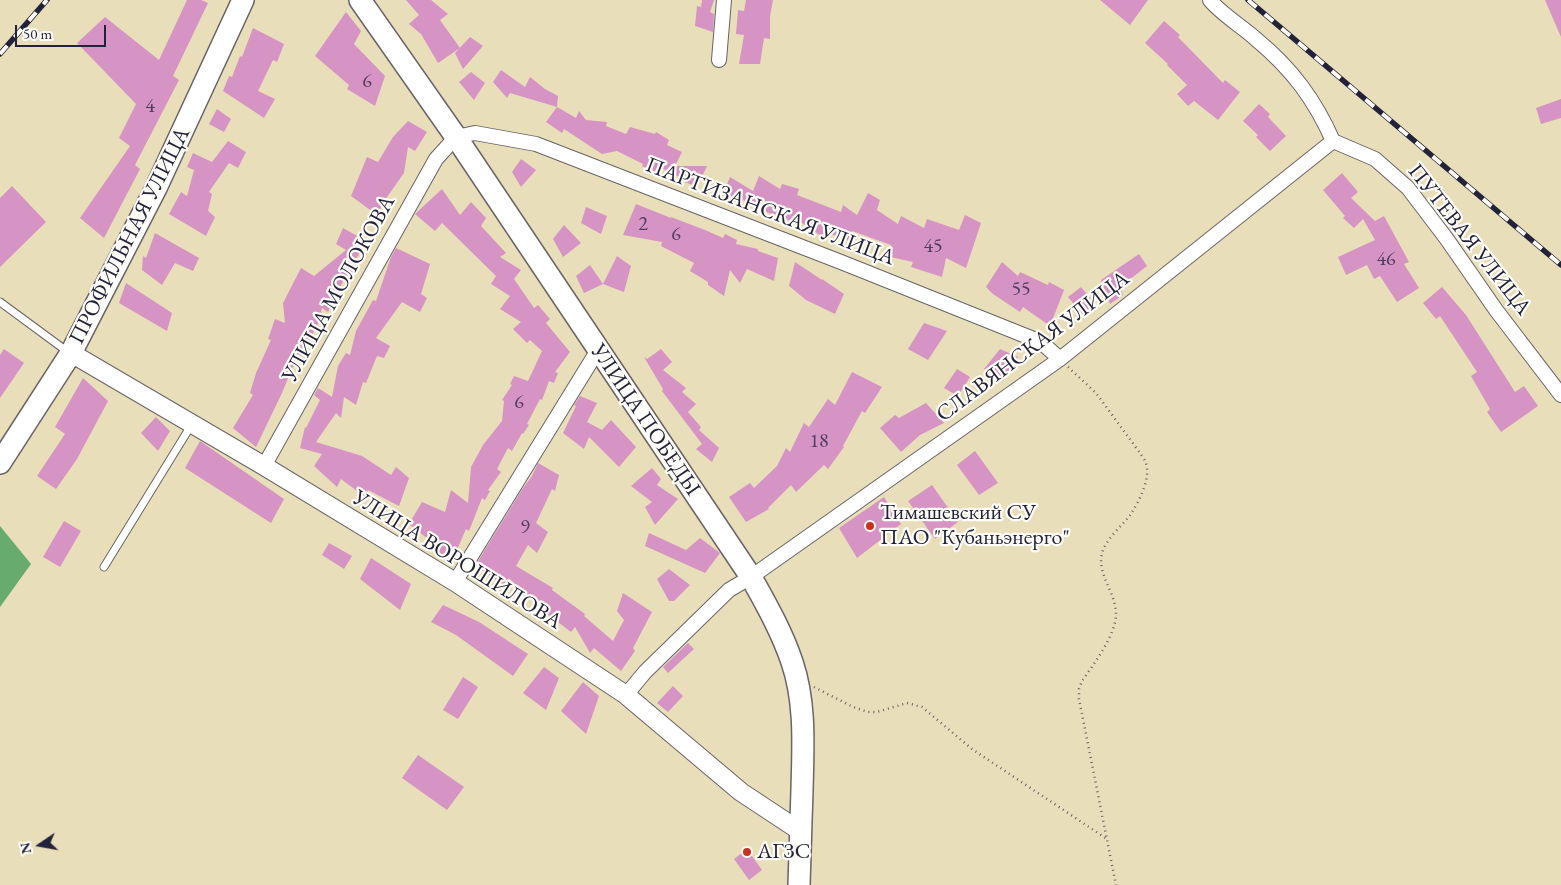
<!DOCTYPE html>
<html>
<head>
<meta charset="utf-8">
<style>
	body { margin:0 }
	#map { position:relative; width:1561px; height:885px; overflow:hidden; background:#e9deba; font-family:"EB Garamond",serif }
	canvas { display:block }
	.north { position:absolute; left:15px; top:820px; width:50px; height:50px; -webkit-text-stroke:4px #fdfcf7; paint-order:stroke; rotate:258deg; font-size:14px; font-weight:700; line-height:20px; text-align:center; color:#22223b }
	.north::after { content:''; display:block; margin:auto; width:18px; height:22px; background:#22223b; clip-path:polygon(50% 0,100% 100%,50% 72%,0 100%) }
	.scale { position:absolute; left:15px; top:25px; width:91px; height:22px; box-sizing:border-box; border:2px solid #22223b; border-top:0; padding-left:6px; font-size:15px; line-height:18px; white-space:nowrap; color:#22223b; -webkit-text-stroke:4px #fdfcf7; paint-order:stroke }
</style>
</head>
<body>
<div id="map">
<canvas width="1561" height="885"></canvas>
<div class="north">N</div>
<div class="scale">50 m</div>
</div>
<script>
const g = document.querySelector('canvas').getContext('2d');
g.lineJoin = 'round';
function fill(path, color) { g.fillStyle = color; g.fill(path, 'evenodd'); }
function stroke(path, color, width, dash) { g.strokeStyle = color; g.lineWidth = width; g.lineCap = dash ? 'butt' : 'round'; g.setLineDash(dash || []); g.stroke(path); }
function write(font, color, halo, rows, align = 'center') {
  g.font = font + ' "EB Garamond",serif'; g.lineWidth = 4.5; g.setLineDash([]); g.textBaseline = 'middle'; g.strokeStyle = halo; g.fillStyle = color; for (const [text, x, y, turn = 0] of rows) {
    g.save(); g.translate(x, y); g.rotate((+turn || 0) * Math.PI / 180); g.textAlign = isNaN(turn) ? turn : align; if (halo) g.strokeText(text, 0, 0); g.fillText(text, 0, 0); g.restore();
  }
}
const forest = new Path2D(`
	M0,526L31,564L0,607Z`);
const building = new Path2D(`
	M187,0H201L208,3L173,76L179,80L135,165L140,169L104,238L80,218L130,146L119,138L136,104L77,43L105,17L159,60Z
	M406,0H431L448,14L440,20L460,48L438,63L421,34L409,24L419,15Z
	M702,0H714L710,12L714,14L713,32L695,26L697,6L701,7Z
	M746,0H773L770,16V39L764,38L760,64H739L744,35L736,34L738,10L744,11Z
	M1100,0H1148L1130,25Z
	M1545,0H1561V37L1551,14Z
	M346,12L361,31L354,44L385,76L375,106L347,89L349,85L315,56Z
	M1164,21L1180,35L1178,37L1223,83L1225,80L1240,92L1218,120L1194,101L1188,106L1177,94L1187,85L1167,65L1168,64L1145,43Z
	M253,28L284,44L277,62L273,60L258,91L275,99L264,118L223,91L229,76L232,77L240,56L242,57Z
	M470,37L483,46L463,69L455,53Z
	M501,70L525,87L530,77L545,89L558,96L557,107L510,93L507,98L493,82Z
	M471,72L485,83L474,100L459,82Z
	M1561,99V118L1541,124L1536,108Z
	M1259,104L1270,114L1268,117L1286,136L1270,151L1256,137L1258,135L1243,121Z
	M557,107L576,118L579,111L586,120L607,122L606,126L626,134L630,127L655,134L656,132L669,140L667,145L682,152L675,166H707L697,187L685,182L686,181L658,166L655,172L642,166L643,164L617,151L602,154L564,129L562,133L546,122Z
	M217,109L231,119L224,132L209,124Z
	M408,121L427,132L415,151L408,147L404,173L385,200L377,215L351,196L367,157L378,162L393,137Z
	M228,141L246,152L238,168L229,163L209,192L212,194L208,211L215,217L206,236L169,214L181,192L187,196L194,170L187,167L193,153L212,162Z
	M521,159L536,170L521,187L512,172Z
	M1342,173L1358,192L1351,198L1375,221L1384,216L1409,262L1404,264L1419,288L1397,302L1380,276L1374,279L1367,265L1346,275L1338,257L1375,240L1363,219L1354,228L1343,218L1345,216L1323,190Z
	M759,176L780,189L782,184L799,189L797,195L841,212L843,205L857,215L868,193L880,200L877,210L898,224L901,216L924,228L927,219L959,230L965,215L981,223L966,268L946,258L942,277L911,267L913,262L886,256L891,245L852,231L849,241L826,232L824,238L792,216L791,221L769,213L743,200L741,206L723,194L730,177L753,191Z
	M12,186L46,222L0,267V198Z
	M442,189L460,215L471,202L486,218L481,226L506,253L500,257L521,270L514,279L534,308L538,305L550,319L546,323L570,352L555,372L558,373L554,383L549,381L542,400L540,399L527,424L529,425L523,434L522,433L512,451L508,448L497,469L501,472L488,490L490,491L485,500L482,498L469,531L466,529L453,559L431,549L433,543L409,524L422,502L445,512L451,490L468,503L471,467L483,445L502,421L504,401L502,400L512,385L510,384L514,376L528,381L542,351L530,340L527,343L513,329L521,322L500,309L510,296L491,284L496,276L442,223L435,231L415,214Z
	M636,204L671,218V217L705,230L723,238L725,234L737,240L736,244L758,249V251L778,258L774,281L747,269L740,283L730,270L724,296L708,285V282L690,271L694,263L661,246L662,242L623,235Z
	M586,207L607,216L601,234L581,223Z
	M564,225L581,243L563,257L553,239Z
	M343,228L368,242L352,264L357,267L350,277L346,275L328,312L322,308L316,330L315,329L302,356L298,354L282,393L256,447L233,428L253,395L250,393L256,373L271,340L268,339L275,319L285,323L283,303L301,268L314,276L346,250L336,244Z
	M155,233L199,258L193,271L175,263L162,285L142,270L143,256L146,258Z
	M396,248L430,264L421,294L427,298L420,312L402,302L376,338L390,346L384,358L377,356L366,383L363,382L356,405L344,397L341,418L336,413L316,442L362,456L391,475L396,467L409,478L399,506L368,490L365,497L341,479L337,487L314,466L322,454L300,448L305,427L306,428L320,400L314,395L318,388L332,397L338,366L346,353L350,355L356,331L373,300L376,301L391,257Z
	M1139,254L1147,266L1120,287L1123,295L1110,304L1101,280Z
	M617,256L631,266L624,292L603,284Z
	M795,262L822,280V279L844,294L835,314L806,300L789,286Z
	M1002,262L1018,276L1020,272L1048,285L1049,282L1064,290L1050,326L1023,307L1020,312L993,294L986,287Z
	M590,265L603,284L584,293L576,276Z
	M126,283L172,313L167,331L119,303Z
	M1081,287L1095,304L1083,315L1068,297Z
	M1442,287L1466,315L1515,392L1524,386L1538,406L1501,432L1487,412L1490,409L1471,376L1477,372L1440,316L1436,319L1423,303Z
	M924,323L947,331L928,360L908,349Z
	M4,349L24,363L0,398V355Z
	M661,349L672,362L663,370L686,388L682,392L696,404L688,412L701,427L699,430L719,448L712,462L696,449L702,444L662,391L663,389L644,357L647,359Z
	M1000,349L1018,357L1003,381L984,369Z
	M957,369L970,377L958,396L944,388Z
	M852,372L882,387L865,413L862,411L843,446L844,447L828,469L824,465L796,492L791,485L768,508L769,509L746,522L729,497L750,483L754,488L777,466L786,448L790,452L804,423L809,427L828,399L835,405Z
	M83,378L108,401L77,459L56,489L37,476L65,434L55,427Z
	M580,396L597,403L587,422L602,430L611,420L636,447L619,467L589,437L584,449L563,433L576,406L574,405Z
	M926,403L944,423L920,435L901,452L880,428L895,415L899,418Z
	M156,417L170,431L158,451L141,433Z
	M200,441L284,499L271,523L185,468Z
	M975,451L998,483L979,495L957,465Z
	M538,463L559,475L555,491L552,489L536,523L548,532L537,553L528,545L516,566L553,588L552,590L585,614L584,616L613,641L624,620L617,611L623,593L652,612L633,648L635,651L621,671L594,648L590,653L575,627L571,632L542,610L509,578L504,585L475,566L523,488L532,476Z
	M652,468L661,479L657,485L678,499L655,525L645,507L652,502L631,486Z
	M932,485L958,522L935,539L908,501Z
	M884,497L901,524L857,558L839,528Z
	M64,521L81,531L60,567L43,557Z
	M649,533L686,550L700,538L720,553L705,573L645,546Z
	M329,543L352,556L344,569L322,555Z
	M371,558L411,584L400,610L360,579Z
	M669,569L690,585L674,601H669L657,579Z
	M443,605L479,622L528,654L513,676L456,635L431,622Z
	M688,643L694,649L668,673L663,667Z
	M544,667L559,678L546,710L523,693Z
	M463,677L478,687L458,719L443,710Z
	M583,682L599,696L586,734L561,711Z
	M673,686L683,696L668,712L657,703Z
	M418,755L464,787L447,810L402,778Z
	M747,849L762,870L749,880L734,859Z`);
const path = new Path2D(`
	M1068,367L1096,393L1140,453C1142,456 1145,460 1146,463C1151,479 1139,501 1131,514C1122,526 1109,536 1103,550C1095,573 1115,590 1116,613C1117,633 1094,664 1082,681L1079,689V699L1116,885
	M814,687L853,707L868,712H877L907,703L922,707L972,749L1107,839`);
const service = new Path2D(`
	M0,302L68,352
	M104,567L192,424`);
const minor = new Path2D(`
	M1210,0C1220,13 1244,28 1257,40C1292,69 1315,100 1333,141L1375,159L1408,188L1446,238L1496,310L1561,395
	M719,60L724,0
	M264,466L436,159L456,137L475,133L536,144L841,262L1041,342L1060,359
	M455,582L598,350
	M626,695L645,672L729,590L751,577L1060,359L1333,141`);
const tertiary = new Path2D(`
	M71,353L264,466L455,582L626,695L741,792L800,831`);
const primary = new Path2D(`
	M360,0L456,137L751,577C766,604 782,632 792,662C806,703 803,747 802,790C801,822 800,853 799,885
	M0,463L71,353L156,188L243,0`);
const rail = new Path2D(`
	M1248,0L1561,265
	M0,54L47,0`);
const markers = [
	[870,526,5,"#c8321e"],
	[747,852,5,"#c8321e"]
];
const numberNames = [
	["6",367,82],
	["4",150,107],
	["2",643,225],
	["6",676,235],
	["45",933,247],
	["46",1386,260],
	["55",1021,290],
	["6",519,403],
	["18",819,442],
	["9",525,528]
];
const streetNames = [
	["ПАРТИЗАНСКАЯ УЛИЦА",770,212,21],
	["ПРОФИЛЬНАЯ УЛИЦА",130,236,-63],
	["ПУТЕВАЯ УЛИЦА",1469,240,52],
	["УЛИЦА МОЛОКОВА",339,289,-61],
	["СЛАВЯНСКАЯ УЛИЦА",1033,347,-37],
	["УЛИЦА ПОБЕДЫ",645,420,56],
	["УЛИЦА ВОРОШИЛОВА",457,560,32]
];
const poiNames = [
	["Тимашевский СУ",880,513],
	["ПАО \"Кубаньэнерго\"",880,538],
	["АГЗС",757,852]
];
fill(forest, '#68ab6e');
fill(building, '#d594c3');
stroke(service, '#686467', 9);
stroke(minor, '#686467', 16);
stroke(tertiary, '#686467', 20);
stroke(primary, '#686467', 24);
stroke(path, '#686467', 2.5, [1, 4]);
stroke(service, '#fff', 7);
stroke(minor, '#fff', 14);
stroke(tertiary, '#fff', 18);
stroke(primary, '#fff', 21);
stroke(rail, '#22223b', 5.5);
stroke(rail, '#fdfcf7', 4, [11]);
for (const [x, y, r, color] of markers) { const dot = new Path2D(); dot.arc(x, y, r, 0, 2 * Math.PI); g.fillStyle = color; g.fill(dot); stroke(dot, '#fdfcf7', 2); }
write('20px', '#4f3e5d', null, numberNames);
write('22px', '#22223b', '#fdfcf7', streetNames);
write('22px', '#22223b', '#fdfcf7', poiNames, 'left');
</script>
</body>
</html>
